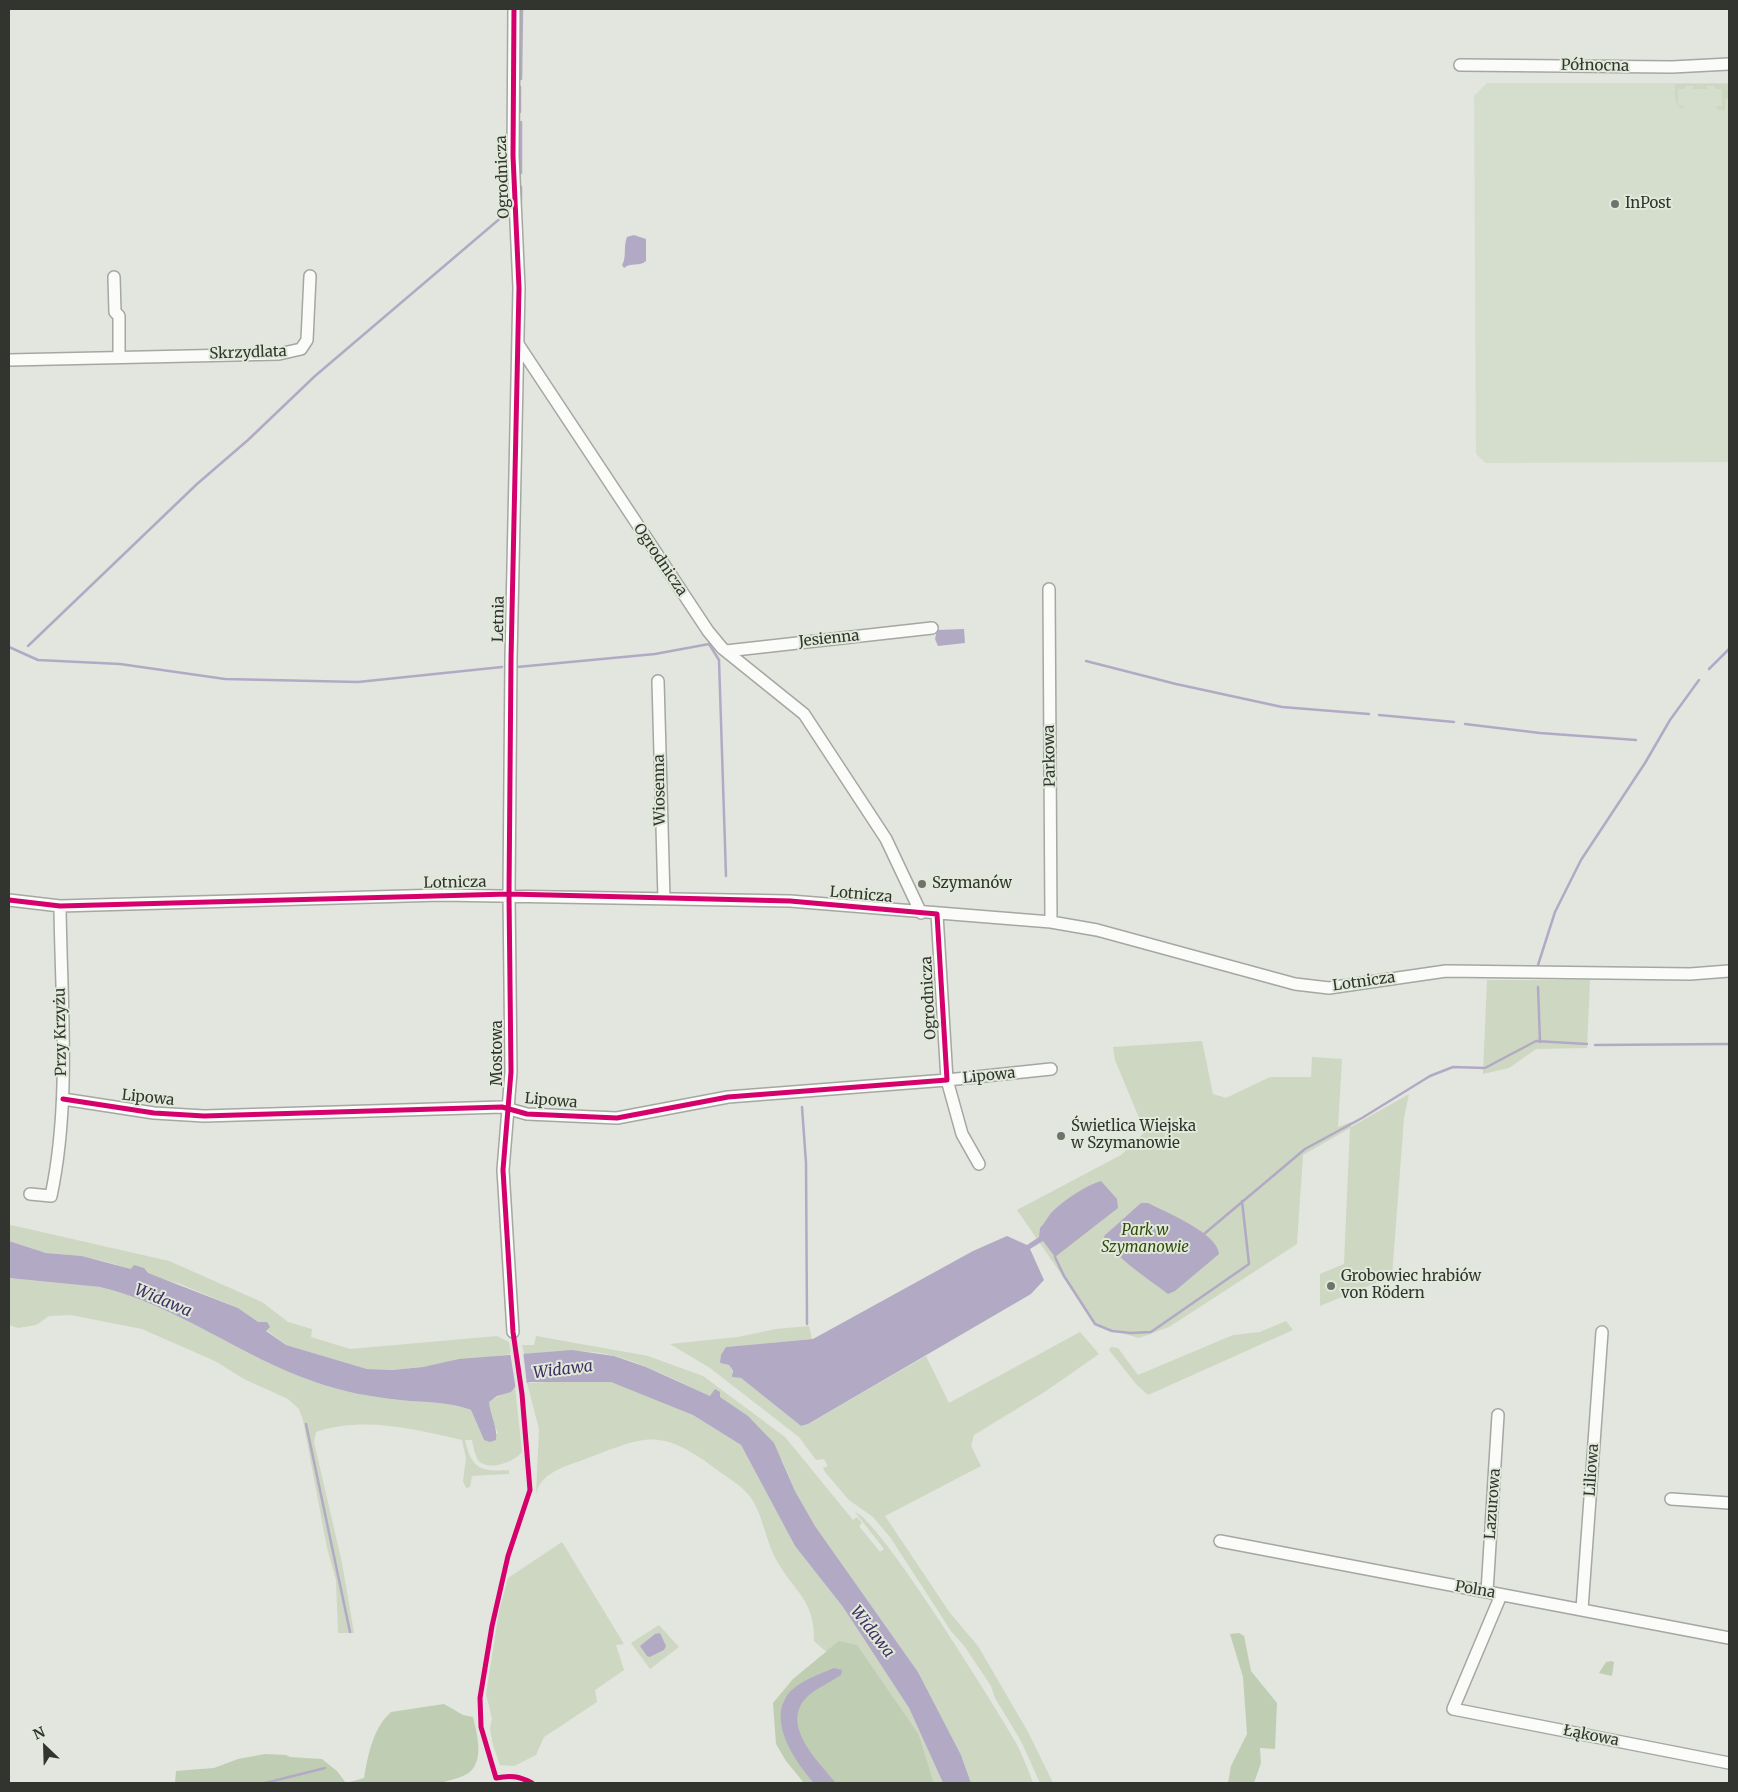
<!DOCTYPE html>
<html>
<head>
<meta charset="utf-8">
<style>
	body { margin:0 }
	#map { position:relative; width:1738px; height:1792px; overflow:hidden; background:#e2e6de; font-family:Merriweather,serif }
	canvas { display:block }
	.frame { position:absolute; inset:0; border:10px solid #32352f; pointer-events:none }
	.north { position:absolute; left:20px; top:1722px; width:50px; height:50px; -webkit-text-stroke:4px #e1eada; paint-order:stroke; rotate:336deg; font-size:14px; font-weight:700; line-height:20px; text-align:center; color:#32352f }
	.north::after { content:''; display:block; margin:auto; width:18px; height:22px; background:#32352f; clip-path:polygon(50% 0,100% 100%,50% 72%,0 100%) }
</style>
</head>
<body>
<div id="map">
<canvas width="1738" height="1792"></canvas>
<div class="frame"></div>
<div class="north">N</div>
</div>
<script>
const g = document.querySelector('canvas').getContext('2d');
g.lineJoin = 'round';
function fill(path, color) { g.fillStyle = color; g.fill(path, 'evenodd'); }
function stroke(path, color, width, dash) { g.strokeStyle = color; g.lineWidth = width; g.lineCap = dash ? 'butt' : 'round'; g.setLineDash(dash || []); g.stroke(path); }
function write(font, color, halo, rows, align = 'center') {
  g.font = font + ' Merriweather,serif'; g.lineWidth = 4; g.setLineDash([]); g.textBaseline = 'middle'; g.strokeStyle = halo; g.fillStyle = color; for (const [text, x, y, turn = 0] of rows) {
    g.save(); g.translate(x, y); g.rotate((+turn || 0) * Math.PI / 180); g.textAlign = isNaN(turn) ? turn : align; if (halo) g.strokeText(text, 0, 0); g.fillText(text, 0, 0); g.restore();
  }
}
const built = new Path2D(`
	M1487,83H1729V462L1486,463L1476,454L1474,96Z`);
const green = new Path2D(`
	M1675,84H1729V99H1725V110H1719L1715,106H1722V89H1715V86H1707V89H1693V86H1685V89H1678V105L1685,106L1682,109C1673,103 1675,94 1675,84Z
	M1487,980H1590L1587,1048L1536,1049L1509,1068L1483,1074Z
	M1202,1041L1213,1094L1226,1098L1270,1077H1311L1312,1057L1342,1059L1338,1127L1351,1122V1127L1409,1094L1404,1118L1392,1276L1320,1306V1274L1344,1264L1350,1128L1303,1155L1297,1244L1169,1327L1139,1338L1097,1326L1017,1210L1121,1155L1145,1132L1115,1060L1113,1047Z
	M11,1225L169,1261L262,1302L288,1322L312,1329L311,1337L350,1349L497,1336L509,1342L511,1354L423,1367L392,1370L367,1369L286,1345L238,1308L180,1284L111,1263L82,1256L46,1253L9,1241V1227Z
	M9,1278L100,1287C177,1305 241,1357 315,1382C343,1392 371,1397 400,1400C426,1403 446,1401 471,1410L484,1440L498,1433L490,1416L488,1402L515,1387L522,1452C514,1462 488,1472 478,1460C475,1455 473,1446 472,1440H465C472,1469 480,1472 509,1470V1474L472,1476L470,1487L466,1488L463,1481L466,1458L462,1440C415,1429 362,1416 316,1432L314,1442L342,1563L354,1633H338L336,1580L327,1548L303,1420L299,1409L288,1399L244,1379L215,1361L142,1329L71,1315L49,1316L36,1325L18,1328L9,1325Z
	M1286,1321L1293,1330L1148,1395L1136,1384L1109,1350L1111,1347L1118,1348L1138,1375L1233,1335L1260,1332Z
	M809,1326L812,1339L726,1347L720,1363L729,1365L735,1377L741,1378L801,1426L808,1424L926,1356L949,1403L1080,1332L1099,1354L1046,1391L974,1435L971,1446L981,1466L885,1516L950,1613L978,1646L1028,1732L1053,1783H1040L1021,1741L995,1698L991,1686L965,1647L951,1631L890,1537L873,1517L849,1500L825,1472L823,1468L828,1466L824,1459L816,1460L799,1437L710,1368L670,1344L738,1337L776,1329Z
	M536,1336L648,1356L703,1376L785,1437L853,1520L857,1517L862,1523L859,1526L880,1552L884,1549L855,1512C879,1519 996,1708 1015,1741C1022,1754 1028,1769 1033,1783H971L961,1755L918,1672L815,1526L795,1491L782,1460L733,1407L720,1397L710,1396C679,1382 648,1365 615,1356C585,1348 554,1352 524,1354L522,1345H534Z
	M591,1380L611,1382L628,1387L693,1415L741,1445L795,1546L843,1607L909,1708L943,1783H934L919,1735L814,1641C815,1600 795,1593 777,1561C766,1543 764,1519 753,1501C746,1488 728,1478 716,1469C657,1425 644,1437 580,1461C562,1467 538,1475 536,1496L539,1429L527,1383Z
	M562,1542L624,1644L616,1645L624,1670L595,1690L597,1702L544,1737L536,1755L514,1766L500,1765L493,1745L490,1729L492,1718L486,1694L499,1611L508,1578Z
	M659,1625L679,1647L650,1669L631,1643ZM660,1633L664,1650L650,1657Z`);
const forest = new Path2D(`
	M1239,1633L1244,1636L1251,1671L1277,1703L1275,1749L1260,1748L1261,1763L1254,1783H1228L1231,1766L1247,1734L1243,1677L1230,1634Z
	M839,1641L857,1645L919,1735L934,1783H804L786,1761L776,1744L773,1703L793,1679Z
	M1611,1661L1614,1662L1612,1676L1599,1673L1606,1662Z
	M444,1704L463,1715L473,1717C477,1734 486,1765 465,1775C457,1779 447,1781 439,1783H175L176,1771L214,1768L238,1759L265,1754L286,1755L290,1757L322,1759L337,1771L346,1783L364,1778C368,1755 373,1728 391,1712Z`);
const water = new Path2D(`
	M634,235L646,239V261C640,267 630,262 624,268L622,265C627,257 623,247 627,237Z
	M964,629L965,643L938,646L935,639L937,630Z
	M1101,1181L1117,1199L1118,1208L1055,1257L1043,1241L1030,1249L1044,1280L1031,1294L808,1424L801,1426L741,1378L732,1377L733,1371L729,1365L720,1363L721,1355L726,1347L813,1339L973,1251L1007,1236L1027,1245L1039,1237L1040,1228C1045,1223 1049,1214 1054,1210C1066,1199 1085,1186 1101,1181Z
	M1141,1203H1148C1165,1212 1218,1233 1219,1254L1175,1291L1168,1294L1164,1291C1150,1280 1106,1251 1104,1236Z
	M9,1241L46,1253L82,1256L131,1269L134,1265L144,1268L148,1273L238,1308L258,1322H267L270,1327L266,1331L286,1345L367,1369L392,1370L423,1367L459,1359L572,1350L614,1356L646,1367L710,1396L715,1389L720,1392V1397L748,1416L774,1443L795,1491L815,1526L918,1672L961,1755L971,1783H943L909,1708L843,1607L795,1546L741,1445L693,1415L611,1382H530L515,1387L511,1392L497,1396L489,1402C490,1415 498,1428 496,1440L490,1442L484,1440L471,1410C446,1401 426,1403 400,1400C371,1397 343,1392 315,1382C241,1357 177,1305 100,1287L9,1278Z
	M660,1633L666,1646L664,1650L650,1657L647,1656L640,1646L655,1634Z
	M834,1668L842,1670L841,1675C831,1682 817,1688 808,1696C778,1724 819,1762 836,1783H814C797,1764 770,1726 785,1699C793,1683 818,1675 834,1668Z`);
const pier = new Path2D(`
	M523,1351L527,1385L516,1390L510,1352Z`);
const stream = new Path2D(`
	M521,79L522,9
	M520,112V87
	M521,122V173
	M521,187V200
	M28,646L197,484L248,440L315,376L510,210
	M9,647L38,660L120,664L225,679L358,682L502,667
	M1086,661L1176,684L1282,707L1369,714
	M517,667L655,654L709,644L719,660L726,876
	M1709,669L1729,649
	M1379,715L1454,722
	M1465,724L1540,733L1636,740
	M1538,965L1555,912L1581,860L1645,763L1670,720L1699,680
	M1538,987L1540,1042
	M1595,1045L1729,1044
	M802,1107L806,1163L807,1324
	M1204,1234L1305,1149L1362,1118L1430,1076L1453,1067L1485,1068L1536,1041L1587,1044
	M1055,1257L1064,1276L1095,1324L1112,1331L1131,1333L1151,1332L1249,1264L1242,1201
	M306,1424L350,1632
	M265,1783L325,1768`);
const minor = new Path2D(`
	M1460,65L1672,67L1729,64
	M114,277L115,312L119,316V357
	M518,344L708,631L722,648L804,714L886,839L921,913
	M9,360L279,354L301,349L307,340L310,276
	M1049,589L1051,922
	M726,651L932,628
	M658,681L664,899
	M9,900L60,906L441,895L790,901L1051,922L1097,930L1295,984L1329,988L1446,971L1690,974L1729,971
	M937,914L947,1080L962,1134L979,1164
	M63,1099L154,1113L204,1116L502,1107L527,1114L617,1118L728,1097L947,1080L1051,1069
	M30,1194L51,1196C71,1102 61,1002 60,906
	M513,1332L503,1170L511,1072L509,894L511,659L519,288L513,156L514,9
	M1671,1499L1729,1503
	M1220,1541L1729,1638
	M1487,1592L1498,1415
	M1501,1595L1453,1709L1729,1763
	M1582,1609L1602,1332`);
const cycleway = new Path2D(`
	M514,9L513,156L519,288L511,659L509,894L511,1072L503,1170L513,1332L522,1394L530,1490L508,1556L492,1626L480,1698L481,1727L496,1778C510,1775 519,1776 532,1783
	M9,900L60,906L509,894L790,901L937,914L947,1080L728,1097L617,1118L527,1114L502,1107L204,1116L154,1113L63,1099`);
const markers = [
	[1615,204,5,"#70736c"],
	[922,884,5,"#70736c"],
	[1061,1136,5,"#70736c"],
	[1331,1286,5,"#70736c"]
];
const streetNames = [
	["Północna",1595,66,1],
	["Ogrodnicza",503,177,-92],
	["Skrzydlata",248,353,-2],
	["Ogrodnicza",660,560,56],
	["Letnia",499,619,-89],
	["Jesienna",829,639,-6],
	["Parkowa",1050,756,-91],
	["Wiosenna",660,790,-91],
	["Lotnicza",455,883,-1],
	["Lotnicza",861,895,5],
	["Lotnicza",1364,982,-8],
	["Ogrodnicza",929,998,-93],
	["Przy Krzyżu",61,1032,-91],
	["Mostowa",498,1053,-90],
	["Lipowa",989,1076,-6],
	["Lipowa",148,1098,6],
	["Lipowa",551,1101,5],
	["Liliowa",1592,1470,-86],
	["Lazurowa",1493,1504,-86],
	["Polna",1475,1590,10],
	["Łąkowa",1591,1736,11]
];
const poiNames = [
	["InPost",1625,204],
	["Szymanów",932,884],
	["Świetlica Wiejska",1071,1127],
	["w Szymanowie",1071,1144],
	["Grobowiec hrabiów",1341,1277],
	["von Rödern",1341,1294]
];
const parkNames = [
	["Park w",1145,1231],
	["Szymanowie",1145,1248]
];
const waterNames = [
	["Widawa",163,1301,23],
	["Widawa",563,1370,-7],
	["Widawa",872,1632,52]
];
fill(built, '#d5ddcd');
fill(green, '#cdd7c2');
fill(forest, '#bfcdb3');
fill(water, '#b2aac5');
fill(pier, '#e2e6de');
stroke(stream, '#b2aac5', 2.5);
stroke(minor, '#a4a7a2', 14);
stroke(minor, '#fbfbfa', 11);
stroke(cycleway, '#d6006c', 5);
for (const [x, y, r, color] of markers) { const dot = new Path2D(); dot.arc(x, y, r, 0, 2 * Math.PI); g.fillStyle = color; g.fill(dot); stroke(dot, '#e1eada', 2); }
write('15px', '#32352f', '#e1eada', streetNames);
write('15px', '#32352f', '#e1eada', poiNames, 'left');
write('italic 15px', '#314a0b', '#e1eada', parkNames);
write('italic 16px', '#422f64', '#e1eada', waterNames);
</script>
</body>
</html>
